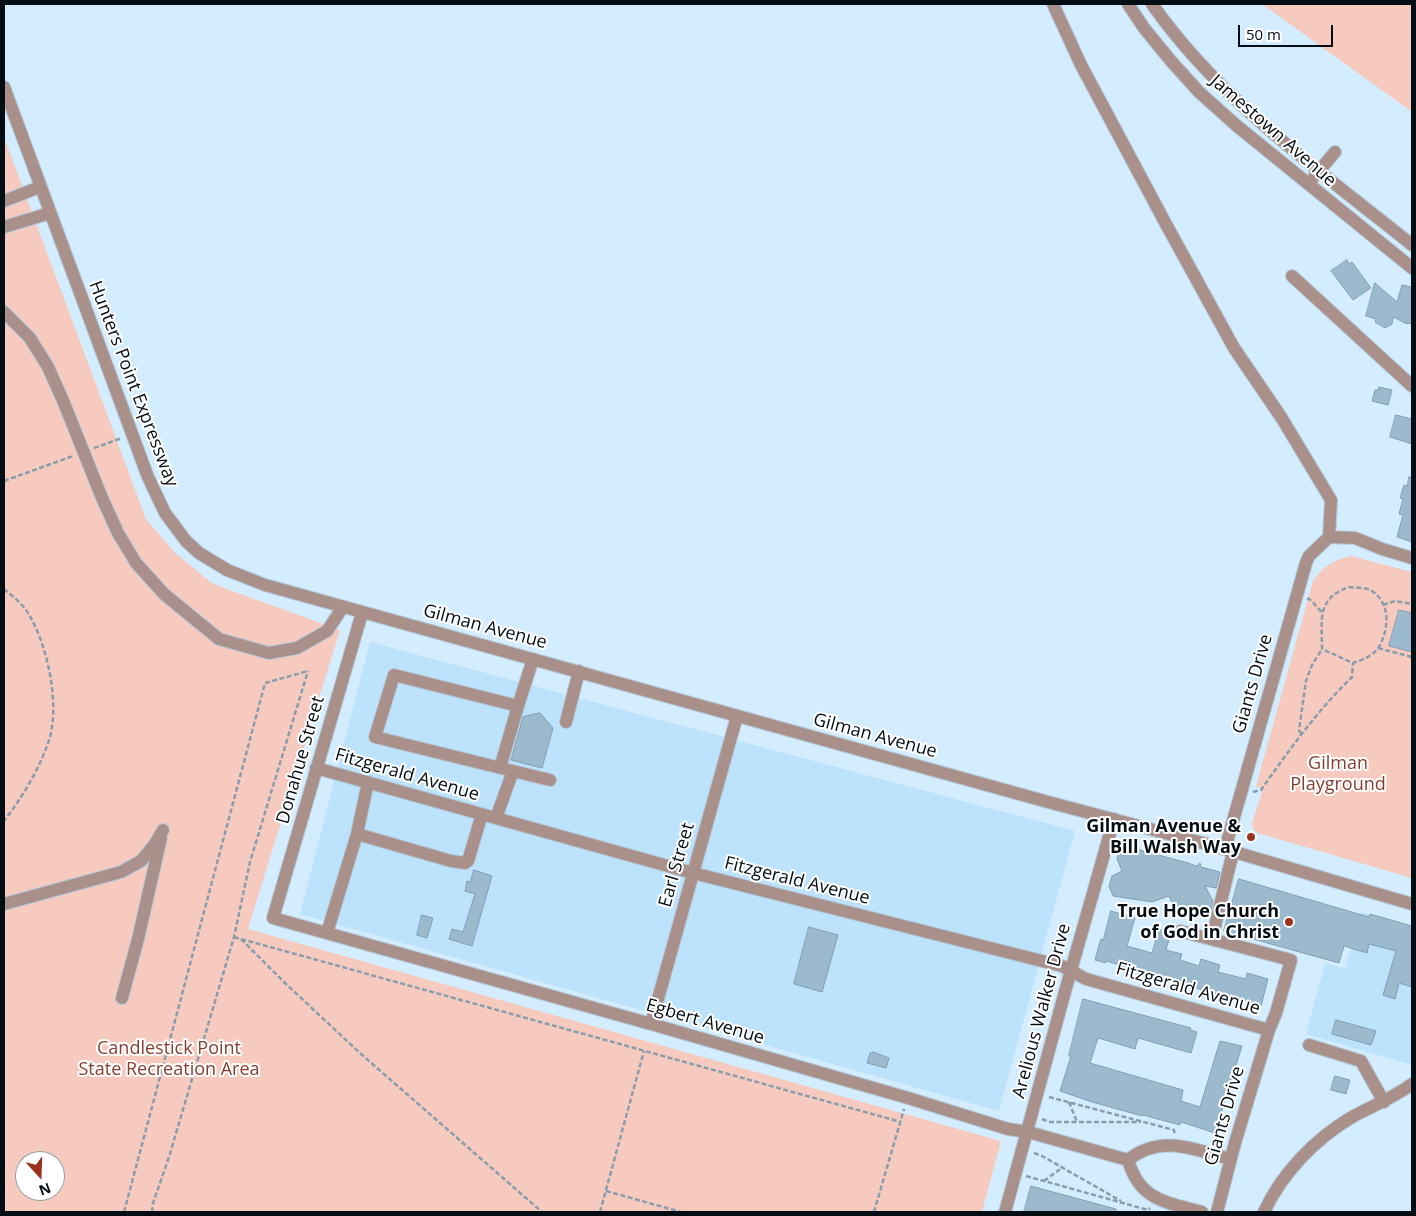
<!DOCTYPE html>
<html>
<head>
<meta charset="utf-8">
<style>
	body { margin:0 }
	#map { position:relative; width:1416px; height:1216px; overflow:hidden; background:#d4edfe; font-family:"Open Sans",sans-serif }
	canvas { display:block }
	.frame { position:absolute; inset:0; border:5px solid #040d14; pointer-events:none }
	.north { position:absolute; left:15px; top:1151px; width:50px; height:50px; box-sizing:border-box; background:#fff; border:1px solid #9b9ea1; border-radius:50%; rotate:160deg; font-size:14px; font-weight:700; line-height:20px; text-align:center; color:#040d14 }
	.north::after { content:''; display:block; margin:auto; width:18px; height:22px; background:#9b321c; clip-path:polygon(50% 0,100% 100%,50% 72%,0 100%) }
	.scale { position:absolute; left:1238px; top:25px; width:95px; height:22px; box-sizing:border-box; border:2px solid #040d14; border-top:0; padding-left:6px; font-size:15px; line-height:18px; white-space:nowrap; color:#040d14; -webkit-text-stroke:4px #fff; paint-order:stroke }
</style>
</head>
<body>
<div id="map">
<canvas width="1416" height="1216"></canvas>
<div class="frame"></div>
<div class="north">N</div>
<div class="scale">50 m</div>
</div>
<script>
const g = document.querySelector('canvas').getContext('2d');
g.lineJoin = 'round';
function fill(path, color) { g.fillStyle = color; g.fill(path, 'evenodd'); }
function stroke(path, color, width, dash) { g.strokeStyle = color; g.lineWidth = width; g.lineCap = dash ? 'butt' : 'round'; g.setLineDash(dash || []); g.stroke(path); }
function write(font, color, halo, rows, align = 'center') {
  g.font = font + ' "Open Sans",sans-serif'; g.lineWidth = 4; g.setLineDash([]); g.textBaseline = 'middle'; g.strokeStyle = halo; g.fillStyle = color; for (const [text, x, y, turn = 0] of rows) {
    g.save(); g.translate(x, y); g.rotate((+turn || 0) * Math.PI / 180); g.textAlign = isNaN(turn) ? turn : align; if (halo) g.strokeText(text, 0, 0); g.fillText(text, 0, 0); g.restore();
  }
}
const built = new Path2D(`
	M370,642L1075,831L999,1111L300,914Z
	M1361,912L1412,927V1065L1306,1034L1325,963L1345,968Z`);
const green = new Path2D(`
	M1262,4H1412V112Z
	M4,137L146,519L174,552L213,584L340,630L248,929L1001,1141L982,1212H4ZM25,1161H55V1191H25Z
	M1351,556L1412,572V878L1257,833L1253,829L1252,823L1263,789L1256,786L1313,581C1323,566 1334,560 1351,556Z`);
const building = new Path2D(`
	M1347,260L1349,264L1352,262L1371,288L1353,300L1331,271Z
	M1375,283L1397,302L1402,285L1412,287V324L1407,323V324L1393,317L1392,324L1385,328L1375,322L1376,319L1366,316Z
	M1379,387L1392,390L1388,405L1372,401L1375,390H1378Z
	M1396,415L1412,419V444L1390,437Z
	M1409,477H1412V542L1397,537L1403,515L1399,514L1403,499L1400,498L1404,485L1407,486Z
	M1399,610L1412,613V652L1389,646Z
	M540,713L553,728L542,768L511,760L523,717Z
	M1127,845L1129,847L1188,863L1196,866L1200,863L1201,867L1220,872L1216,888L1205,886L1213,901L1209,917L1175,909L1169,896L1152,902L1113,896L1109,886L1112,876L1122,871L1117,859L1119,848Z
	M474,870L492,876L472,946L449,939L452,929L463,932L475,894L465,891L467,881L470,882Z
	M1239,879L1369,917L1370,914L1412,926V987L1399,983L1395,999L1383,995L1396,951L1369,944L1367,953L1344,946L1339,963L1224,931Z
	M1111,911L1135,918L1127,946L1152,953L1159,929L1171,933L1166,950L1182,954L1180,960L1199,966L1201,959L1220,965L1218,972L1246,979L1247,973L1268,979L1261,1006L1252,1003V1002L1232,996L1231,998L1125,968L1126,967L1106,961L1105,963L1095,960L1099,945L1101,939L1103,940Z
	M422,915L433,918L427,938L417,935Z
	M809,927L838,935L822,992L794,984Z
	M1083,999L1191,1028L1190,1030L1197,1032L1191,1053L1138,1038L1135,1049L1098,1038L1090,1063L1183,1090L1181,1101L1200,1107L1220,1041L1242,1046L1215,1133L1181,1122L1180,1125L1143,1115L1142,1116L1092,1102L1060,1091L1071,1056H1069Z
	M1336,1020L1376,1031L1371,1045L1332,1034Z
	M873,1052L889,1058L886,1068L867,1063L870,1053H872Z
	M1335,1076L1350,1080L1346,1094L1331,1090Z
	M1031,1186L1116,1209V1212H1024Z`);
const path = new Path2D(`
	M94,448L122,438
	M4,481L73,456
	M1349,587C1356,588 1365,587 1372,591C1391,604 1389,629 1379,647C1373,656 1362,660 1353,663L1322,649C1322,619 1316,599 1349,587Z
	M4,589C12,596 23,604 28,613C48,645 62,710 47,746C37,773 21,799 4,821
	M1307,598C1313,600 1316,608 1322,612
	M1383,605L1395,601L1412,604
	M1378,648L1412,657
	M1301,734L1299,730L1306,681L1312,665L1322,649
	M1253,792L1261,790C1289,750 1317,711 1352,677L1353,663
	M234,937L901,1122
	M241,939L286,984L361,1054L542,1212
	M1049,1097L1174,1130L1175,1135
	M1069,1102L1077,1122
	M1042,1119L1050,1122H1141
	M1034,1153L1042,1156L1121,1201
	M1026,1176L1148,1210L1150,1208
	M1044,1181L1063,1167
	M606,1191L681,1212
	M124,1212L265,683L308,671
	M152,1212L153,1203L169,1157L234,937L250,862L308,671
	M600,1212L644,1051
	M874,1212L904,1109`);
const minor = new Path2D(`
	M1053,4L1081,65L1167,226L1234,348L1281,417L1331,500L1329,537
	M1128,4L1144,28L1171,61L1199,92L1237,126L1412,268
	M1152,4C1220,101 1320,171 1412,245
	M4,87L148,477L165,513L186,541L199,553L227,570L265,585L1048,802L1214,846L1412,904
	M1314,177L1335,152
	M4,201L40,187
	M4,227L50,213
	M1292,276L1412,386
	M4,312L30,338L48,367L64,403L102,498L118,533L136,563L164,594L219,639L269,653L297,648L327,631L343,607
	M1329,537L1355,538L1382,549L1412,558
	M362,613L273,918L651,1024L908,1098L1008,1129L1028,1132L1128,1160
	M566,722L579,671
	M316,768L693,873L1062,966L1086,979L1269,1030
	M500,768L518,706
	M513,771L375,737L394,675L518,706L533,659
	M368,782L357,834L451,861L465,863L468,861L482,814
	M496,818L513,771L550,780
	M1225,849L1306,563L1309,556L1329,537
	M4,904L121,872L141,861L155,844L163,830
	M1214,930L1233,852
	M1180,931L1291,960L1276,1013L1269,1030L1235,1143L1217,1212
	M327,933L357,834
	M122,998L138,939L161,838
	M651,1024L737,716
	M1309,1045L1361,1061L1384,1102
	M1128,1160C1161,1134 1193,1149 1230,1159
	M1128,1160C1140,1201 1166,1202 1202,1212
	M1005,1212L1066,988L1114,819
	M1264,1212C1282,1173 1315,1139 1352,1117C1372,1106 1393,1098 1412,1084`);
const markers = [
	[1251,837,5,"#9b321c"],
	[1289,922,5,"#9b321c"]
];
const streetNames = [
	["Jamestown Avenue",1273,131,41],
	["Hunters Point Expressway",133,384,69],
	["Gilman Avenue",485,627,15],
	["Giants Drive",1253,684,-74],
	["Gilman Avenue",875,736,15],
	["Donahue Street",301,760,-74],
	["Fitzgerald Avenue",407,775,16],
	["Earl Street",677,865,-74],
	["Fitzgerald Avenue",797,881,14],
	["Fitzgerald Avenue",1188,989,16],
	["Arelious Walker Drive",1042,1011,-75],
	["Egbert Avenue",705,1022,16],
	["Giants Drive",1225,1116,-74]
];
const parkNames = [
	["Gilman",1338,764],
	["Playground",1338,785],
	["Candlestick Point",169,1049],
	["State Recreation Area",169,1070]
];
const poiNames = [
	["Gilman Avenue &",1241,827],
	["Bill Walsh Way",1241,848],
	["True Hope Church",1279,912],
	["of God in Christ",1279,933]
];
fill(built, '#bce2fc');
fill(green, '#f6cabf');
fill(building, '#9cbace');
stroke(building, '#829fb3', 1);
stroke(minor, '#b3c9d9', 14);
stroke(path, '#8a9dab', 2.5, [5, 2.5]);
stroke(minor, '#aa908a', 12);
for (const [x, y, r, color] of markers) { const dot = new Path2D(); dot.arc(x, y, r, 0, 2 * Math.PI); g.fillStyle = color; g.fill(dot); stroke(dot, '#fff', 2); }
write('18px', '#040d14', '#fff', streetNames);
write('18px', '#863d2e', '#fff', parkNames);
write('bold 18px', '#040d14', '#fff', poiNames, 'right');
</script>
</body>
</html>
